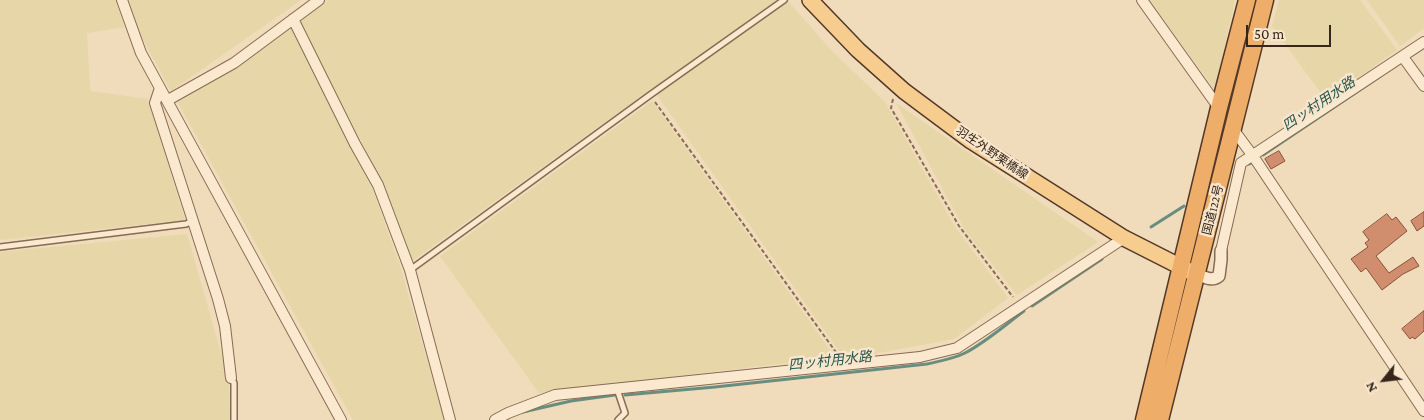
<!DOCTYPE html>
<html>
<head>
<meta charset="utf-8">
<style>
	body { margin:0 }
	#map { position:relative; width:1424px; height:420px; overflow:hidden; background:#f0dbbb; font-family:"Crimson Pro",serif }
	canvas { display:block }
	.north { position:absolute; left:1359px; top:355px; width:50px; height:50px; -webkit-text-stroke:4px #f7e6cb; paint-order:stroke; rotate:241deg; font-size:14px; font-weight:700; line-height:20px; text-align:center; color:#35251a }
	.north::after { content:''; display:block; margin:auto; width:18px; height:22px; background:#35251a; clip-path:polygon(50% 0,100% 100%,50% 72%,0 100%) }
	.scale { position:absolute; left:1246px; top:25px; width:85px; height:22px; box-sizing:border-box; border:2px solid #35251a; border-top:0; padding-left:6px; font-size:15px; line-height:18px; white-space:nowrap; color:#35251a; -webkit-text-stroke:4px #f7e6cb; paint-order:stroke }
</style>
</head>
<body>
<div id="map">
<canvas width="1424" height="420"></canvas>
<div class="north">N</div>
<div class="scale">50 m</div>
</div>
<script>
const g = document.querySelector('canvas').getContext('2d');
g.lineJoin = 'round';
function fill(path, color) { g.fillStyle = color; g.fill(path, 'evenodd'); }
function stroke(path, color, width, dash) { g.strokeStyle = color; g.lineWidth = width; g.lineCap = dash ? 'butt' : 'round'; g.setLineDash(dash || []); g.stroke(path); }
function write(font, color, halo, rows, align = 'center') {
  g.font = font + ' "Crimson Pro","Noto Sans JP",serif'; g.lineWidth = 5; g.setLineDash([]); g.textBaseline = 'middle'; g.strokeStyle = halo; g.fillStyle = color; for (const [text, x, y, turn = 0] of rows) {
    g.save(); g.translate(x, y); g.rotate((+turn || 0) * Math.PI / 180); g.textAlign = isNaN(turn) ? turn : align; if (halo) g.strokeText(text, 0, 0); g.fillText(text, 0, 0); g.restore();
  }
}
const farmland = new Path2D(`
	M0,0H116L124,27L87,33L90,91L148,99L185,220L0,240Z
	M128,0H301L171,91L141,36Z
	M327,0H787L830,49L885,102L955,227L1008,298L954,339L845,359L652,88L412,261L382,182L299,20Z
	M1150,0H1235L1215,90Z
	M1279,0H1360L1397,50L1326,100L1272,26Z
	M1367,0H1424V28L1400,46Z
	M292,25L362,168L375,196L400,266L444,420H353L176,99Z
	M652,101L835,357L539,393L440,256Z
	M896,103L1098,242L1017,295L965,230Z
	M187,234L229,381L230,420H0V252Z`);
const stream = new Path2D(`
	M1263,155L1379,77
	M1249,164L1251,163
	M1151,227L1184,206
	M1032,306L1102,259
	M625,395L715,387L927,364C940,361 953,359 965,353C986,342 1005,325 1024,311
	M523,412L571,401L615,395`);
const building = new Path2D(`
	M1279,151L1285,161L1271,169L1265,159Z
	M1424,212V226L1417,231L1411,221Z
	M1387,214L1392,220L1396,217L1407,231L1376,256L1389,273L1413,257L1419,266L1403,274L1382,290L1366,268L1361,272L1351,259L1368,247L1365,243L1369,240L1363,232Z
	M1424,311V331L1415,339L1412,337L1410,339L1402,329Z`);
const path = new Path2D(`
	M893,99L891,108L959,226L1013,297
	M655,102L838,355`);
const service = new Path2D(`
	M0,247L186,224L193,221
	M410,270L650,95L784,0
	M231,378L234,383V420
	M617,389L625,413L618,420`);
const minor = new Path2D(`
	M122,0L141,53L341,420
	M1142,0L1219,108
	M293,19L355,144L378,185L410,270L450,420
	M1403,57L1424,86
	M160,88L155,103L218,299L225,326L231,378
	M168,100L234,63L319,0
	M1233,129L1253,156L1424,411
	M1221,251L1241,163L1424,42
	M495,420L508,413L555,395L920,357L957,348L1124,238`);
const tertiary = new Path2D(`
	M1197,274C1204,277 1212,282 1219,276L1221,260V251`);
const primary = new Path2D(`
	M810,0L858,50L904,91L971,141L1124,238L1191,272`);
const trunk = new Path2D(`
	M1144,420L1219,108L1247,0
	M1160,420L1265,0`);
const streetNames = [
	["羽生外野栗橋線",992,153,34],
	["国道122号",1213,210,-76]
];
const waterNames = [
	["四ッ村用水路",1319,104,-34],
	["四ッ村用水路",830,361,-6]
];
fill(farmland, '#e6d6a8');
stroke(stream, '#678e80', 3);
fill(building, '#d08e6e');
stroke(building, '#885139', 1);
stroke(service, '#876b54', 8);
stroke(minor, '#876b54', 12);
stroke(tertiary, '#876b54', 14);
stroke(primary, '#543929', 18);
stroke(trunk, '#543929', 19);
stroke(path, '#876b54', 2, [4, 2.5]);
stroke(service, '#fae9ce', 5);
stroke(minor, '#fae9ce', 10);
stroke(tertiary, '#fae9ce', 11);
stroke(primary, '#f7cd8f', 15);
stroke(trunk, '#eeae6a', 16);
write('12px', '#35251a', '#f7e6cb', streetNames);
write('italic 14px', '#28564f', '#f7e6cb', waterNames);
</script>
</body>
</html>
